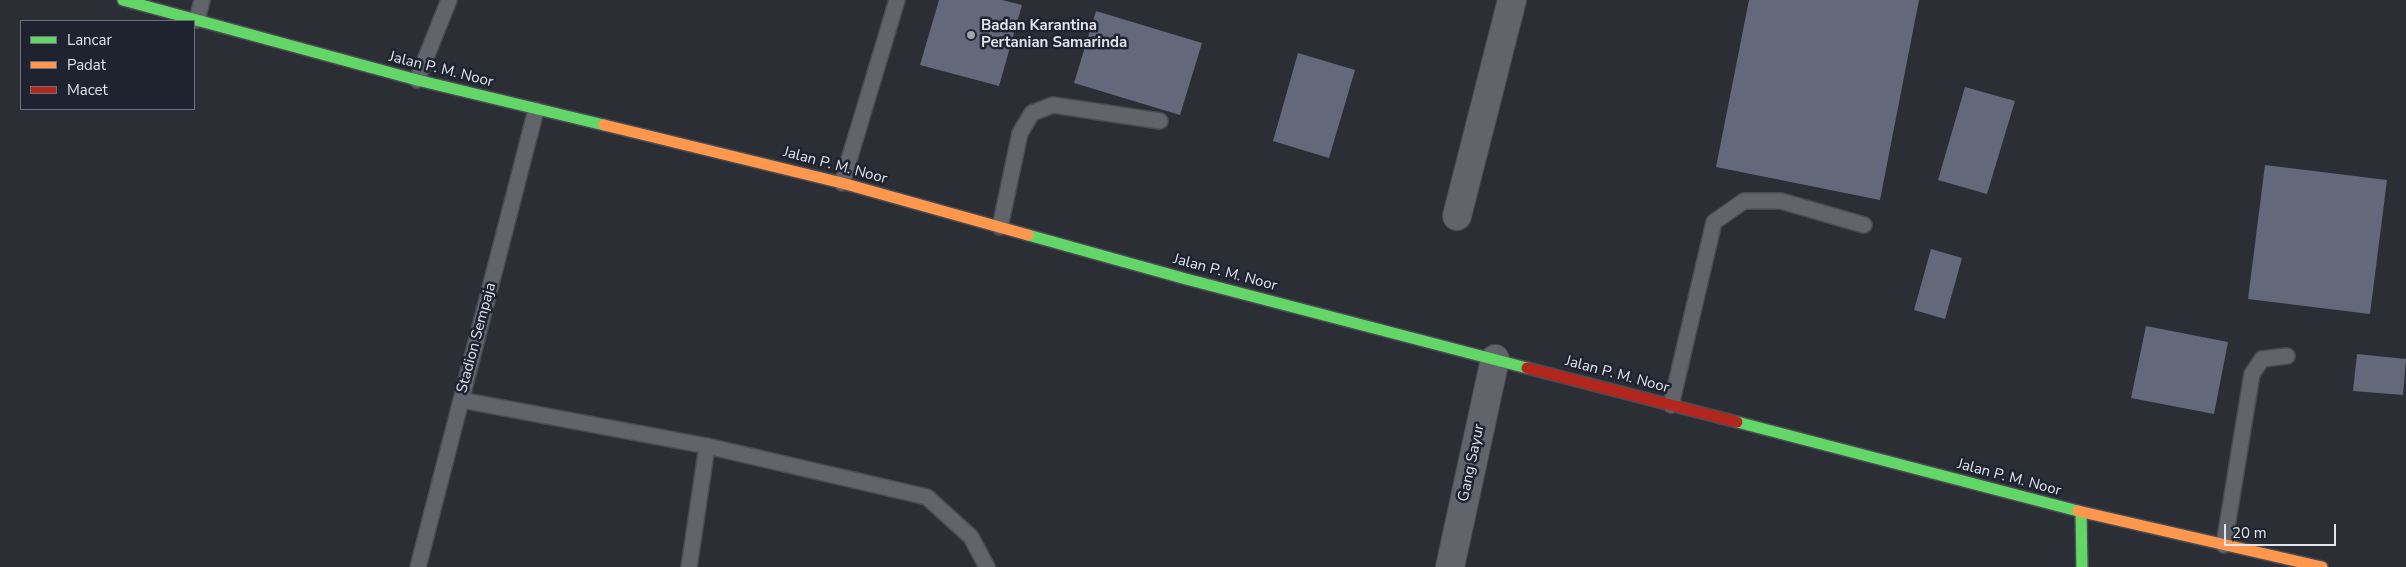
<!DOCTYPE html>
<html>
<head>
<meta charset="utf-8">
<style>
	body { margin:0 }
	#map { position:relative; width:2406px; height:567px; overflow:hidden; background:#2b2e35; font-family:"Nunito Sans",sans-serif }
	canvas { display:block }
	.legend { position:absolute; left:20px; top:20px; width:175px; height:90px; box-sizing:border-box; background:#1e232f; border:1px solid #6c707b; margin:0; padding:6px 9px; list-style:none; font-size:15px; color:#e0e4ed }
	.legend li { display:flex; align-items:center; gap:10px; height:25px }
	.legend b { width:25px; border:1px solid #6c707b }
	.scale { position:absolute; left:2224px; top:524px; width:112px; height:22px; box-sizing:border-box; border:2px solid #e0e4ed; border-top:0; padding-left:6px; font-size:15px; line-height:18px; white-space:nowrap; color:#e0e4ed; -webkit-text-stroke:4px #1e232f; paint-order:stroke }
</style>
</head>
<body>
<div id="map">
<canvas width="2406" height="567"></canvas>
<ul class="legend">
<li><b style="height:6px;background:#63d668"></b>Lancar</li>
<li><b style="height:6px;background:#ff974d"></b>Padat</li>
<li><b style="height:6px;background:#b3261e"></b>Macet</li>
</ul>
<div class="scale">20 m</div>
</div>
<script>
const g = document.querySelector('canvas').getContext('2d');
g.lineJoin = 'round';
function fill(path, color) { g.fillStyle = color; g.fill(path, 'evenodd'); }
function stroke(path, color, width, dash) { g.strokeStyle = color; g.lineWidth = width; g.lineCap = dash ? 'butt' : 'round'; g.setLineDash(dash || []); g.stroke(path); }
function write(font, color, halo, rows, align = 'center') {
  g.font = font + ' "Nunito Sans",sans-serif'; g.lineWidth = 5; g.setLineDash([]); g.textBaseline = 'middle'; g.strokeStyle = halo; g.fillStyle = color; for (const [text, x, y, turn = 0] of rows) {
    g.save(); g.translate(x, y); g.rotate((+turn || 0) * Math.PI / 180); g.textAlign = isNaN(turn) ? turn : align; if (halo) g.strokeText(text, 0, 0); g.fillText(text, 0, 0); g.restore();
  }
}
const building = new Path2D(`
	M939,0H1002L1022,5L999,86L920,65Z
	M1749,0H1919L1880,200L1716,167Z
	M1096,11L1202,43L1180,115L1074,83Z
	M1298,53L1355,70L1329,158L1273,141Z
	M1965,87L2015,101L1987,194L1938,180Z
	M2265,165L2387,180L2370,314L2248,299Z
	M1931,249L1962,258L1945,319L1914,310Z
	M2146,326L2228,342L2214,414L2131,398Z
	M2357,354L2406,359L2403,395L2353,391Z`);
const lane = new Path2D(`
	M197,20L202,0
	M417,80L449,0
	M842,183L897,0
	M1000,227L1020,133L1032,113L1053,105L1160,121
	M461,400L707,446L927,497L971,537L987,567
	M1671,405L1714,222L1744,201H1781L1864,225
	M2224,545L2252,374L2262,359L2287,356
	M418,567L536,110
	M689,567L707,446`);
const street = new Path2D(`
	M1457,216L1512,0
	M1450,567L1495,359`);
const fast = new Path2D(`
	M123,0L417,80L604,125
	M1028,235L1186,279L1527,368
	M1737,422L2078,511
	M2081,512L2082,567`);
const slow = new Path2D(`
	M604,125L842,183L1028,235
	M2078,511L2322,567`);
const jam = new Path2D(`
	M1527,368L1737,422`);
const markers = [
	[971,35,5,"#a1a4ad"]
];
const poiNames = [
	["Badan Karantina",981,26],
	["Pertanian Samarinda",981,43]
];
const streetNames = [
	["Jalan P. M. Noor",441,70,14],
	["Jalan P. M. Noor",835,166,15],
	["Jalan P. M. Noor",1225,273,15],
	["Stadion Sempaja",477,338,-75],
	["Jalan P. M. Noor",1617,375,15],
	["Gang Sayur",1472,463,-78],
	["Jalan P. M. Noor",2009,478,15]
];
fill(building, '#63697a');
stroke(lane, '#494c53', 18);
stroke(street, '#494c53', 30);
stroke(fast, '#494c53', 14);
stroke(slow, '#494c53', 14);
stroke(jam, '#494c53', 14);
stroke(lane, '#61646a', 15);
stroke(street, '#61646a', 28);
stroke(fast, '#63d668', 11);
stroke(slow, '#ff974d', 11);
stroke(jam, '#b3261e', 11);
for (const [x, y, r, color] of markers) { const dot = new Path2D(); dot.arc(x, y, r, 0, 2 * Math.PI); g.fillStyle = color; g.fill(dot); stroke(dot, '#1e232f', 2); }
write('bold 15px', '#e0e4ed', '#1e232f', poiNames, 'left');
write('15px', '#e0e4ed', '#1e232f', streetNames);
</script>
</body>
</html>
